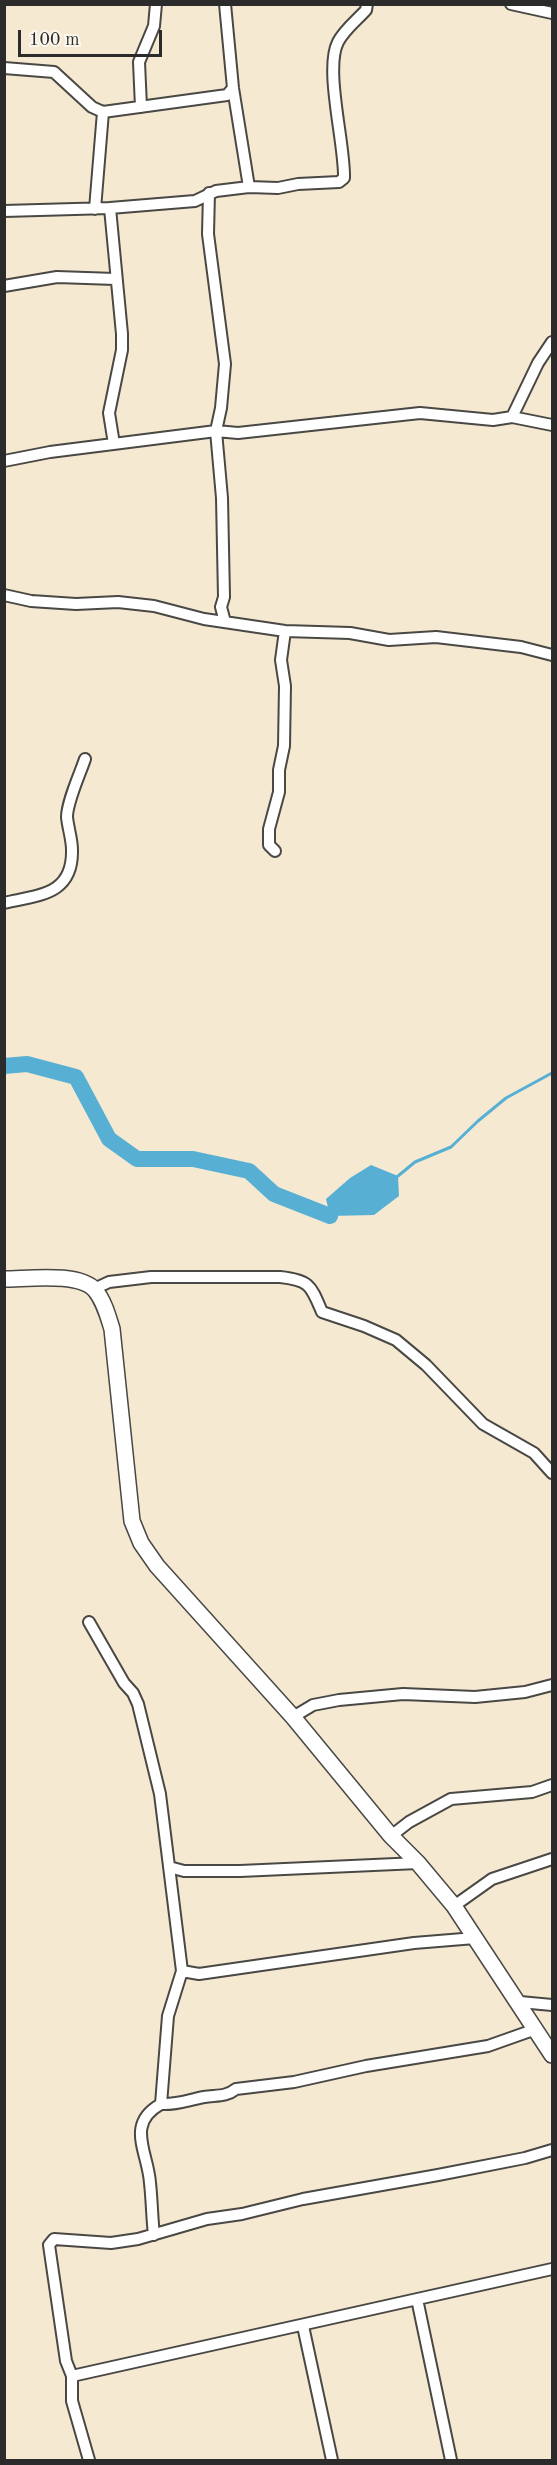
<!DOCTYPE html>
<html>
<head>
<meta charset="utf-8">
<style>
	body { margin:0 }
	#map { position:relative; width:557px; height:2465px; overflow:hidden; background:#f6e9d2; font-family:"Old Standard TT",serif }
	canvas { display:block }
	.frame { position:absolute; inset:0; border:6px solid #2b2b2b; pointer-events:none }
	.scale { position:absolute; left:18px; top:30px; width:144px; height:27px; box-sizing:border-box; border:3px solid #2b2b2b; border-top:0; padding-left:8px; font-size:18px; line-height:21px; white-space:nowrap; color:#2b2b2b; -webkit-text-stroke:4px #fbf7ec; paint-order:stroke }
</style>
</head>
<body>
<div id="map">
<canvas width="557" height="2465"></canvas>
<div class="frame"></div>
<div class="scale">100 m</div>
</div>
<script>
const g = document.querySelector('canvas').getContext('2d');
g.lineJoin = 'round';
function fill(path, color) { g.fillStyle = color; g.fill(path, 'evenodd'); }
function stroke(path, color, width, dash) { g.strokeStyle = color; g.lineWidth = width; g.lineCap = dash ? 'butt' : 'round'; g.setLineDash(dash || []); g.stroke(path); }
const water = new Path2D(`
	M371,1165L398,1176L399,1196L374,1215L330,1216L326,1199L350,1178Z`);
const stream = new Path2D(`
	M398,1176L415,1162L451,1147L478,1121L506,1098L552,1073`);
const river = new Path2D(`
	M4,1066L27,1064L76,1077L109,1139L137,1159H193L249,1171L274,1194L330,1216`);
const street = new Path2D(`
	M225,4L233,88L249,187
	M511,4L552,13
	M4,68L54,72L92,107L103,112L227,95L233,88
	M141,107L139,62L154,26L156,4
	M209,193L208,234L225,364L221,408L216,431L222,498L224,597L221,607L225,622
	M110,208L122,334V350L109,413L114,444
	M95,209L103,112
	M4,211L110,208L195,201L216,191L249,187L278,188L298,184L339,182L344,178C345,144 324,69 338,42C344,30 357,20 366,10L367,4
	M4,286L57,277L115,279
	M512,417L538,363L552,342
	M4,461L50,452L216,431L238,433L420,413L493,420L512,417L552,425
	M4,595L31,601L76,604L118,602L154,606L204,619L285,631L350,633L389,640L436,637L521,647L552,655
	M275,851L269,845V829L279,792V770L284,746L285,686L281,660L285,631
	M4,903C39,895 73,895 72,850C72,839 68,828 67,817C67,802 80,774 85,759
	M94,1289L109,1282L151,1277H280C310,1280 311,1286 322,1312L364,1326L396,1340L426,1365L483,1424L534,1453L552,1473
	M89,1622L124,1683L133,1693L138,1704L160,1794L182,1971L168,2016L161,2104
	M293,1717L313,1705L339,1700L403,1694L475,1697L525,1692L552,1685
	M391,1836L409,1822L451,1799L532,1792L552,1785
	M169,1867L184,1871H240L418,1863
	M454,1906L492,1879L552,1859
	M182,1971L199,1974L414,1943L475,1938
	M520,2002L552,2005
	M154,2235C152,2218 152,2201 150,2183C148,2152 125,2124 161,2104C177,2105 188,2100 204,2097C216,2095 226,2097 236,2089L294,2082L366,2066L488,2046L536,2029
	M417,2299L451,2460
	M303,2326L332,2460
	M72,2376L552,2269
	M89,2460L72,2401V2376L66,2361L49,2245L54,2239L111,2243L138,2239L207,2219L242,2214L303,2199L438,2175L525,2158L552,2150`);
const secondary = new Path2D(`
	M4,1279C28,1279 79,1272 95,1290C104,1301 108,1316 112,1329L132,1521L141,1543L157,1566L293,1717L391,1836L418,1863L454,1906L552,2055`);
fill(water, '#57b0d4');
stroke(stream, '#57b0d4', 3);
stroke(river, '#57b0d4', 16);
stroke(street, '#494844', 14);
stroke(secondary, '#494844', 18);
stroke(street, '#fff', 10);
stroke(secondary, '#fff', 15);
</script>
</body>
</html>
